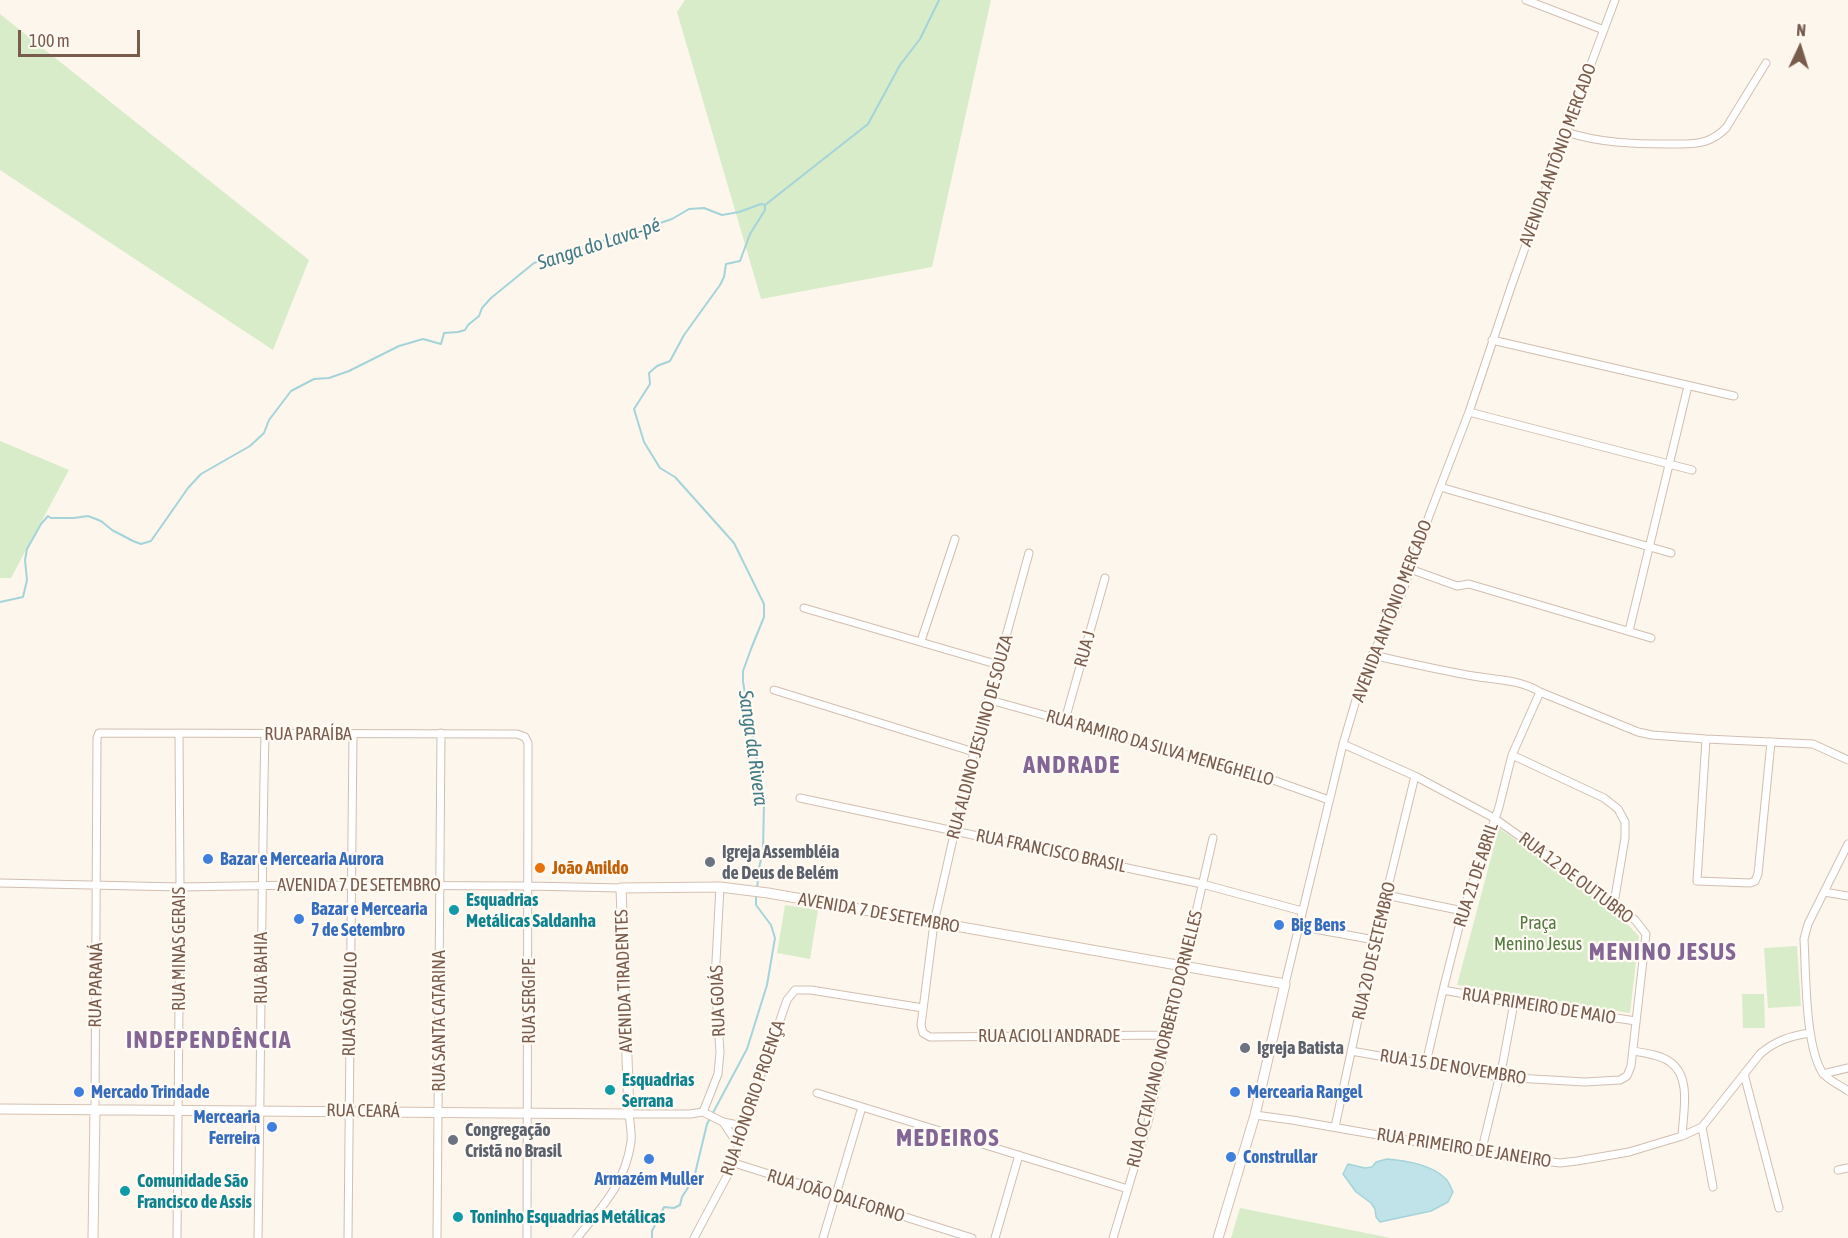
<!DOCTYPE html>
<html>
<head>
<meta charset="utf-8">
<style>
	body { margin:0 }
	#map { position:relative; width:1848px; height:1238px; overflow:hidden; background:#fdf6ec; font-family:"Asap Condensed",sans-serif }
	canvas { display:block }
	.north { position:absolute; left:1770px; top:18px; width:60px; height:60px; -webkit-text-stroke:4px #fffaf3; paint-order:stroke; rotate:4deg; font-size:16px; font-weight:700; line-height:24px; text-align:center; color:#7a5c4d }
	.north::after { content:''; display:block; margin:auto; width:21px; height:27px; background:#7a5c4d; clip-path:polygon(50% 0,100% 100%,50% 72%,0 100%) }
	.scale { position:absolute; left:18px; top:30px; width:122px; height:27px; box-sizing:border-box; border:3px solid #7a5c4d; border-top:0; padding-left:8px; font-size:18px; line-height:21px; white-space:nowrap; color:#7a5c4d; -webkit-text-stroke:4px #fffaf3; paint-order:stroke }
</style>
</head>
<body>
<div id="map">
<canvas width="1848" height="1238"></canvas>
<div class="north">N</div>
<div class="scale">100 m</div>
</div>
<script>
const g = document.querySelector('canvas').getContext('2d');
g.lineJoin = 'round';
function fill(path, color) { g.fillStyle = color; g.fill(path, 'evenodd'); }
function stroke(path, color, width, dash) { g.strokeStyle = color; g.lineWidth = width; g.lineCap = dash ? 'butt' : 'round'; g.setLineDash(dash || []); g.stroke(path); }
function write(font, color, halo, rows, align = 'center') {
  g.font = font + ' "Asap Condensed",sans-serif'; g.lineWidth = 4.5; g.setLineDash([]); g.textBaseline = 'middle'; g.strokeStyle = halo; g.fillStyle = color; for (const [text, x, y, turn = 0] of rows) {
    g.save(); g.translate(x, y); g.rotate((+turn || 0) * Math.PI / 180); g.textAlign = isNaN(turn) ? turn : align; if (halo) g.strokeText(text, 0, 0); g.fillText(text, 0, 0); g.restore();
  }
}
const green = new Path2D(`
	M685,0H991L932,267L761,299L677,12Z
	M0,14L309,260L273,350L0,170Z
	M0,441L69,470L11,578H0Z
	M1499,828L1612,909L1639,936L1630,1013L1457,985Z
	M785,905L818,910L810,959L777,953Z
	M1797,946L1801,1006L1768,1008L1764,948Z
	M1742,994H1764L1765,1028H1743Z
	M1240,1208L1391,1238H1231Z`);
const water = new Path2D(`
	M1387,1159C1407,1161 1431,1164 1446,1179C1449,1182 1451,1188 1453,1192L1448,1202L1431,1211L1380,1222L1376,1217L1375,1209L1371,1203L1356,1192L1343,1174L1348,1164L1365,1168L1372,1167L1376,1162Z`);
const stream = new Path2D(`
	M765,205L868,124L900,65L920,39L939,0
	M0,602L23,597L27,580L25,560L27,549L41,524L48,516L51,518H74L88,516L101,521L112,530L133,541L141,544L151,541L188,488L201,474L250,446L264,433L269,420L291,391L314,379L329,378L349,371L399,346L423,339L441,344L444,333L458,332L465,330L468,325L479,316L482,308L491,298L534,263L546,259H556L602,241L625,235L672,219L689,209L704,208L722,215L739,212L761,204L765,205
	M757,889L759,868L763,851L764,801L743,682V671L751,649L764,617V604L734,543L675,477L660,468L644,442L634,409L650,384L649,373L657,366L670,361L684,335L720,285L724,277L726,264L740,261L750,234L765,210V205
	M652,1238V1231L664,1207L674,1208L680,1205L682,1197L694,1178L707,1124L747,1049L767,985L775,938L771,925L756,905V895`);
const street = new Path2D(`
	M1526,0L1604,30
	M1566,132C1600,143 1633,144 1669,144C1681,144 1694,145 1706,141C1715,138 1720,134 1726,128L1766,63
	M1492,340L1734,396
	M1469,412L1692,470
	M1440,487L1671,553
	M1029,553L974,752L955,830L934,923L921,1025L923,1033L930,1037L1168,1035
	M1410,569L1457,586L1469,584L1651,638
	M804,608L999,665
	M1629,631L1688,386
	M921,641L955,539
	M1372,655C1405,662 1439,670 1473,676C1496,680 1519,679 1540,692L1638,732L1652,735L1706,739L1813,744L1848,760
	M774,690L974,752
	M990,700L1259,775L1329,800
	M1065,720L1105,578
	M1706,739L1697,881L1750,883L1755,881L1758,874L1771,742
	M1343,744L1415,776L1494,818L1614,903L1635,920L1646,934L1631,1066L1627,1076L1620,1080L1585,1082L1499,1077L1351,1051
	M1512,755L1604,798L1618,809L1625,822V838L1614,903
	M800,798L1202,884L1302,911
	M1848,844L1808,924L1804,939C1806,973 1805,1044 1822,1072C1827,1080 1840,1085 1848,1091
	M0,883L180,887L298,885L529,886L621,888
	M1824,892L1848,896
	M1386,895L1463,911
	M1298,926L1375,940
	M1285,984L1343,744L1356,700L1372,655L1397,607L1429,516L1469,412L1511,287L1579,96L1615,0
	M1443,990L1514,1003L1636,1021
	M1633,1051C1645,1053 1661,1055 1670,1062C1692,1077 1683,1113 1682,1136
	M1426,1063L1443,990L1463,911L1499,807L1512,755L1540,692
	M1744,1074L1779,1208
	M1823,1074L1848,1068
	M817,1093L1128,1189
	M95,1109L97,738L99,733L517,734L525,737L528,743L527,1238
	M703,1112L718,1074L720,1052L715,980L720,887
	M1255,1115L1292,1120L1481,1153L1560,1163L1577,1161L1629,1152L1682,1136L1702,1127L1760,1054C1775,1041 1790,1036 1810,1033
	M723,1122L739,1146
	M1335,1127L1375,940L1415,776
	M1702,1127L1713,1187
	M1481,1153L1503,1062L1514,1003
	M734,1163L972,1238
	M1838,1170L1848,1168
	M177,1238L180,887L179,733
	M258,1238C261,1070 261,902 265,734
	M348,1238L353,734
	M437,1238L441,733
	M577,1238C602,1207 625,1184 631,1142C632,1133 630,1123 629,1114H690L703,1112L723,1122L743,1126
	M694,1238L734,1163L743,1126L787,1000L795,990H811L923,1008
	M823,1238L862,1107
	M995,1238L1019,1155
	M1113,1238L1148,1122L1213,838`);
const secondary = new Path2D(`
	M0,1109L629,1114L621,888L720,887L768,893L1285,984L1255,1115L1218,1238
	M93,1238L95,1109`);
const markers = [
	[208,859,6,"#3f7fe0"],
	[710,862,6,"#6b7280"],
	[540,868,6,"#e8710a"],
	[454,910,6,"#0f9aa8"],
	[299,919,6,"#3f7fe0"],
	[1279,925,6,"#3f7fe0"],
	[1245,1048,6,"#6b7280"],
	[610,1090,6,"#0f9aa8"],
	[79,1092,6,"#3f7fe0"],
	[1235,1092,6,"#3f7fe0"],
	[272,1127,6,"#3f7fe0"],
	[453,1140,6,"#6b7280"],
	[1231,1157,6,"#3f7fe0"],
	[649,1159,6,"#3f7fe0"],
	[125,1191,6,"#0f9aa8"],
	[458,1217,6,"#0f9aa8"]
];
const streetNames = [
	["AVENIDA ANTÔNIO MERCADO",1558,155,-70],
	["AVENIDA ANTÔNIO MERCADO",1392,611,-69],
	["RUA J",1085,649,-75],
	["RUA PARAÍBA",308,734],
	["RUA ALDINO JESUINO DE SOUZA",980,737,-75],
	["RUA RAMIRO DA SILVA MENEGHELLO",1160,748,16],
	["RUA FRANCISCO BRASIL",1051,851,12],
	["RUA 21 DE ABRIL",1476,875,-72],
	["RUA 12 DE OUTUBRO",1576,878,37],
	["AVENIDA 7 DE SETEMBRO",359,885],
	["AVENIDA 7 DE SETEMBRO",879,913,10],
	["RUA MINAS GERAIS",179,949,-90],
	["RUA 20 DE SETEMBRO",1374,951,-77],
	["RUA BAHIA",261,968,-90],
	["AVENIDA TIRADENTES",624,981,-92],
	["RUA PARANÁ",96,985,-89],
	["RUA SERGIPE",529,1001,-90],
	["RUA GOIÁS",718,1001,-92],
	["RUA SÃO PAULO",350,1004,-89],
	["RUA PRIMEIRO DE MAIO",1539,1006,9],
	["RUA SANTA CATARINA",439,1021,-90],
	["RUA ACIOLI ANDRADE",1049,1036],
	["RUA OCTAVIANO NORBERTO DORNELLES",1165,1039,-76],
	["RUA 15 DE NOVEMBRO",1453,1067,9],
	["RUA HONORIO PROENÇA",753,1098,-71],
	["RUA CEARÁ",363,1111,1],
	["RUA PRIMEIRO DE JANEIRO",1464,1148,9],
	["RUA JOÃO DALFORNO",836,1196,17]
];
const worshipNames = [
	["Igreja Assembléia",722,852],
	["de Deus de Belém",722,873],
	["Igreja Batista",1257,1048],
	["Congregação",465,1130],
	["Cristã no Brasil",465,1151]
];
const shopNames = [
	["Bazar e Mercearia Aurora",220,859],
	["Bazar e Mercearia",311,909],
	["7 de Setembro",311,930],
	["Big Bens",1291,925],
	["Mercado Trindade",91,1092],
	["Mercearia Rangel",1247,1092],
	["Mercearia",260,1117,"right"],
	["Ferreira",260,1138,"right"],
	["Construllar",1243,1157],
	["Armazém Muller",649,1179,"center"]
];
const foodNames = [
	["João Anildo",552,868]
];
const cultureNames = [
	["Esquadrias",466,900],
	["Metálicas Saldanha",466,921],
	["Esquadrias",622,1080],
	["Serrana",622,1101],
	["Comunidade São",137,1181],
	["Francisco de Assis",137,1202],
	["Toninho Esquadrias Metálicas",470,1217]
];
const parkNames = [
	["Praça",1538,923],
	["Menino Jesus",1538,944]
];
const waterNames = [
	["Sanga do Lava-pé",599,244,-18],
	["Sanga da Rivera",753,748,82]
];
const districtNames = [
	["ANDRADE",1072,765],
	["MENINO JESUS",1663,952],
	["INDEPENDÊNCIA",209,1040],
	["MEDEIROS",948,1138]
];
fill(green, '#d8ecc9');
fill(water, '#bfe3e8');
stroke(water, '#a5d3da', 1.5);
stroke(stream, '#a5d3da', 2);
stroke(street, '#d1beb0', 9);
stroke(secondary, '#d6c0b0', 11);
stroke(street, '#fff', 7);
stroke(secondary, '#fff', 9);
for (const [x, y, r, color] of markers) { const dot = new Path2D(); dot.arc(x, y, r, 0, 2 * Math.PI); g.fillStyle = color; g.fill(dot); stroke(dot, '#fffaf3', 2); }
write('18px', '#7a5c4d', '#fffaf3', streetNames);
write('bold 18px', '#5b616d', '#fffaf3', worshipNames, 'left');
write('bold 18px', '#366cbe', '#fffaf3', shopNames, 'left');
write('bold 18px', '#c56008', '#fffaf3', foodNames, 'left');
write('bold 18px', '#0d838f', '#fffaf3', cultureNames, 'left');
write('18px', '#537a41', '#fffaf3', parkNames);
write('italic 20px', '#437c86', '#fffaf3', waterNames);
g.letterSpacing = '1.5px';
write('bold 24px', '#846695', '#fffaf3', districtNames);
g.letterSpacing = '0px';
</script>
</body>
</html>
